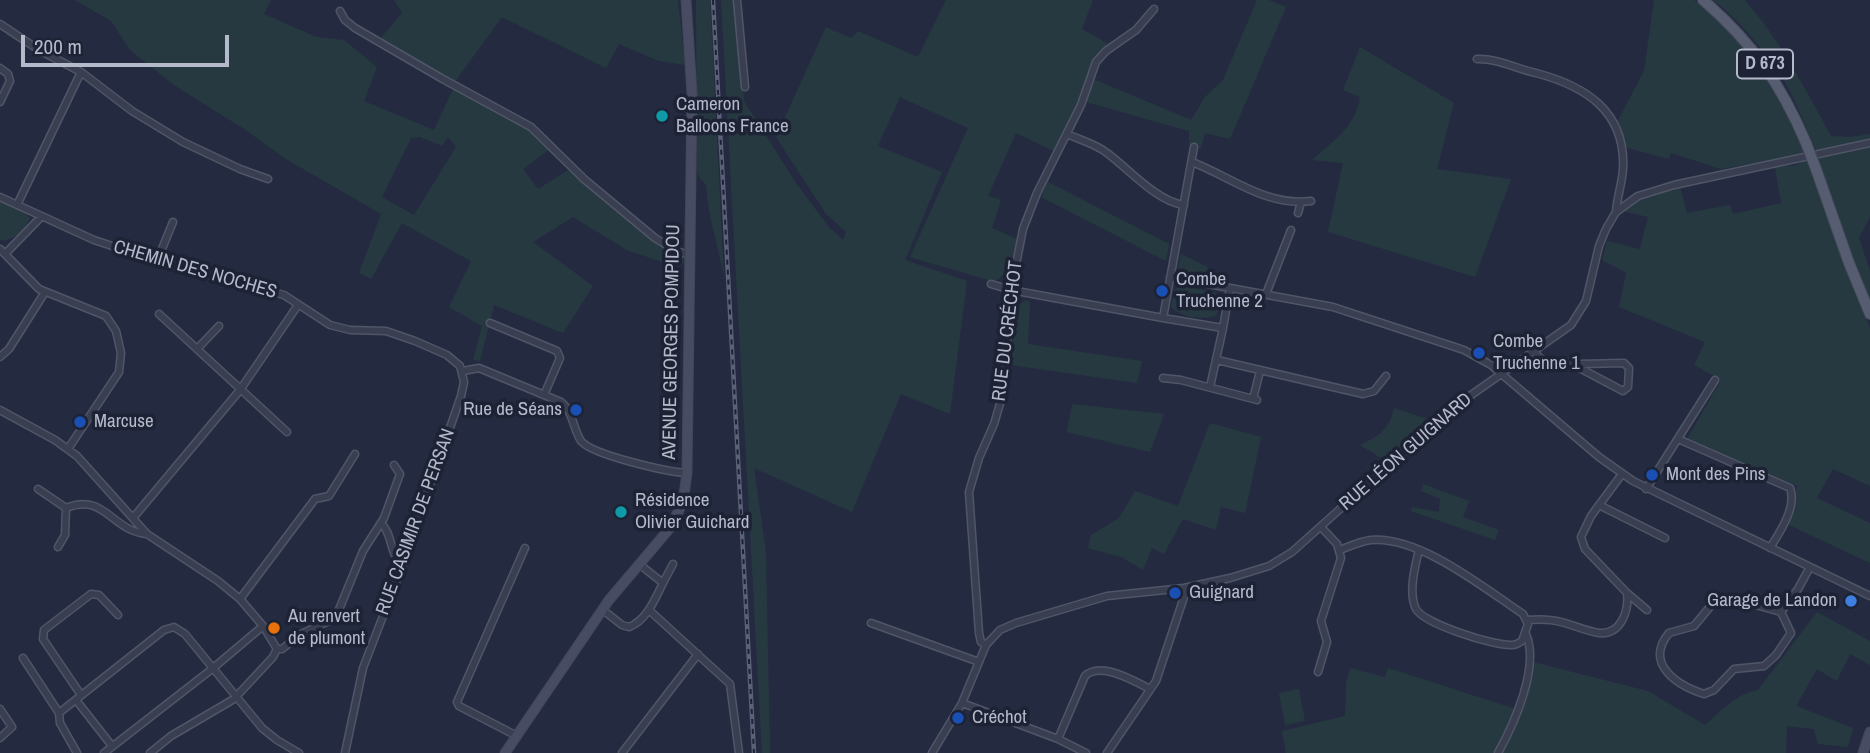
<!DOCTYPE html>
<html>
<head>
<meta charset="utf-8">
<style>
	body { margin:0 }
	#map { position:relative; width:1870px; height:753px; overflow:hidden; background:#242b40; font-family:"Archivo Narrow",sans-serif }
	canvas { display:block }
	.scale { position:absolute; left:21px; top:35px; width:208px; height:32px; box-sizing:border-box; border:4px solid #b5baca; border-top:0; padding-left:9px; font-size:21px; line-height:24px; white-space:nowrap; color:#b5baca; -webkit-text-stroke:5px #1d2335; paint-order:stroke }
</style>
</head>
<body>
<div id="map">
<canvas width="1870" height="753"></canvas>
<div class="scale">200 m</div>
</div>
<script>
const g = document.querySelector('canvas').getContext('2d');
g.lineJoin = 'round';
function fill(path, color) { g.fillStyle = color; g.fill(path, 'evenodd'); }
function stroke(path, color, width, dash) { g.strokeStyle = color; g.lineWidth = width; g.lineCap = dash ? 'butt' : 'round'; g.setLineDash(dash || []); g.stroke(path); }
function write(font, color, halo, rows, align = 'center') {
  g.font = font + ' "Archivo Narrow",sans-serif'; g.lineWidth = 7; g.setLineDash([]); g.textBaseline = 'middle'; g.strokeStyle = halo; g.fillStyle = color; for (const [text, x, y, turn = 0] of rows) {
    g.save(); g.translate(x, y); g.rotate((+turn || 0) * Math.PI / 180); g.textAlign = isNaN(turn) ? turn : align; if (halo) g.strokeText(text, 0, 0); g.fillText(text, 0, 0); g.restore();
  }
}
const green = new Path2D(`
	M75,0H271L264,14L316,37L344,40L377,67L364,101L434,130L454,87L528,128L550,149L523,169L538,189L570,169L666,248L683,257L684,263L677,267L627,250L573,217L533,242L593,286L563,333L494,305L480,361L473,360L482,326L449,307L471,261L402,223L371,279L359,273L381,214L286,159L244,129L174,85L130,50L111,21ZM420,137L442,146L448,137L456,147L414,215L382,197L411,138Z
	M394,0H678L685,65L659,61L619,44L606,68L502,17L454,83L380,39L402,13Z
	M696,0H710L724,276L709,211L706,185L697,174Z
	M721,0H735L744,101L796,183L828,226L843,240L846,232L826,214L776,137L826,27L851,38L858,31L918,57L946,0H1093L1082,29L1112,46L1095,59L1080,100L1054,151L1016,133L988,196L1001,200L992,228L1017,239L1011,273L1003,275L995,282L910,257L968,128L900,97L878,146L942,172L905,260L967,281L950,414L901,394L852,512L754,468L766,553L770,753H762Z
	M1257,0H1269L1286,7L1230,139L1205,133L1201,148L1189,145V131L1086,102L1091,78L1191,120L1205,97L1223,80Z
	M1654,0H1694L1709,10L1760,66L1779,96L1804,154L1721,169L1671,153L1669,159L1624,147L1617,122L1644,71Z
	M1713,0H1745C1781,42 1805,88 1831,136L1850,137L1870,134V140L1816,150C1806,129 1798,106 1787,86C1770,57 1740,20 1713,0Z
	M1360,47L1454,103L1437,169L1511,179L1475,277L1328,232L1343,163L1312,160C1333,141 1356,127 1360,97L1343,90Z
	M1870,145V217L1859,238L1870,271V303L1857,276L1818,158Z
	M1806,160L1870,328V486L1833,469L1817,498L1870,523V563L1789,525L1797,486L1687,439L1721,380L1694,365L1705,342L1619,307L1626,273L1602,260L1607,241L1640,249L1648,217L1622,211C1638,195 1659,192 1680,187L1687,213L1730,205L1733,214L1781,203L1775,167L1797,165Z
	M1048,182L1169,244L1166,261L1041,197Z
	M0,200L17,207L30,218C25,230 13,242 0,240Z
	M1181,254L1219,273L1214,279L1185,274L1178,268Z
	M1182,286L1214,292L1220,298L1217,315C1204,321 1181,317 1171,307L1174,290Z
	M1026,300L1030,302L1028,344L1142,361L1137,383L1011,365L1016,307Z
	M1072,404L1164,414L1150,452L1067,432Z
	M1394,408L1433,421L1386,461L1360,445C1379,436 1390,429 1394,408Z
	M1210,423L1261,437L1245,513L1221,507L1216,530L1183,519L1164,554L1152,548L1143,570L1121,557L1088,548L1091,535L1119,518L1135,491L1178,506Z
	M1423,484L1469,501L1463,517L1499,530L1495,540L1411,511L1412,507L1439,512L1440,499L1421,491Z
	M1817,612L1870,641V665L1850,654L1837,681L1817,669L1796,706L1853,728L1848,747L1818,744L1814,729L1787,726L1786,753H1286L1282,731L1345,716L1346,682L1350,668L1385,677L1388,668L1519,710L1533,662L1648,691L1705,725C1722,710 1736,694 1758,690Z
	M1299,689L1305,721L1285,725L1279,693Z`);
const street = new Path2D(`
	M737,0L745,87
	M340,11L345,20L355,28L441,78L531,127L584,179L655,238L676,251L690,255
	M0,24L39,50L81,72L132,111L183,142L240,169L268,179
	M1477,59C1497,58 1517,69 1536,73C1585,86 1626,111 1623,169C1622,184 1617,197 1616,212
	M0,68L8,74L10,81L0,102
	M1067,134C1080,140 1096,144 1107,153C1128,168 1157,202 1184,205
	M1192,162C1231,177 1267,207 1311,201
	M0,197L94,240L160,262L284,295L330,325L350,330L386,331L415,341L447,355L460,366L464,382L461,396L400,572L363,668L345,753
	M17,205L81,72
	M1298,213L1301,202
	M0,249L39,289L106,316L116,331L121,353L119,372L68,449
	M5,254L41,217
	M157,261L173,222
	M1170,277L1230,288L1223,328L1163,318L1194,147
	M991,284L1011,290L1163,318
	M1230,288L1333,307L1464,350L1491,365L1599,457L1633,481L1870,596
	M1266,294L1291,230
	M159,314L287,432
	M490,323L557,351L560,358L544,395
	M197,349L219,326
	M1534,351C1538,356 1541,360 1548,362C1566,366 1604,363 1624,363L1629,368L1628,387L1623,391L1568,362
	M0,357L9,349L45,292
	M1217,360L1363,394L1374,391L1386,376
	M463,371L479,368L561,402C573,411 573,429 581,441C592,455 668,472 687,473
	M1163,378L1181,380L1257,400
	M1210,387L1223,328
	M1253,399L1260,371
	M0,410L55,440L77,456L147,534L218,581L240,599L263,626L277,649
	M1678,439L1790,488C1797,507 1780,532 1770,548
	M38,489L66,508L65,535L58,547
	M1646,489L1715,380
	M1599,505L1665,538
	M66,508C105,492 111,531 147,534
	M133,518L240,390L298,305
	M381,523C393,534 389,555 403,565
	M1340,550C1350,546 1361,541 1371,540C1420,536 1484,588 1523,614L1528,624L1522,641C1517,644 1517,645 1512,645C1494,646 1424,624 1416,609C1408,593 1415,566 1419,550
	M663,583L673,564
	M1627,593L1647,610
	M240,599L315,499L329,496L355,454
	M603,610L622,625L629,627C647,620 655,599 663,583L639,564
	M649,610L730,684L739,753
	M1781,612L1791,633L1776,655L1764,666L1734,669L1714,690L1704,694C1676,685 1644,663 1669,633L1694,626L1714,602L1722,598H1731L1781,612L1798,589L1810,567
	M1527,620C1538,619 1550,619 1561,622C1573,625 1586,631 1599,633C1621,635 1629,611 1627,593L1585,549L1581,537L1591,516L1622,474
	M871,623L979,662
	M986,645L981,642L979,633L969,492L979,458L994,424L1004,390L1011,290L1023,229L1037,193L1081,105L1096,62L1106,51L1136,30L1154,9
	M277,649H282L301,634L329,621L338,612L363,551L384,518L400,474L394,465
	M23,658L59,713L60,723L77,753
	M1318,672L1327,642L1321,621L1341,558L1337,544L1321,527
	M81,695L43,639L44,630L91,594L99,595L118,615
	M76,700L112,746
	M962,703L1058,739L1085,676C1101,661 1134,681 1150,689
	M59,713L164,630L174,627L185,634L262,728L277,740L299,753
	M517,736L459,706L457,702L525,548
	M0,738L12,727L0,709
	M1058,739L1086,753
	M104,753L212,669L263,626
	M150,753L171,736L234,699L273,657L277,649
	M622,753L698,654
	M932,753L962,703L986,645L1000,630L1016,623L1107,596L1184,588L1230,578L1269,566L1292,552L1454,407L1571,325L1586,301L1599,246L1606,229L1616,212L1638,196L1674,185L1870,143
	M1107,753L1156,681L1184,597V588
	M1498,753C1514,724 1540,667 1526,634`);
const secondary = new Path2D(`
	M505,753L609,600L670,528L683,502L687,473L692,94L686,0
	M1863,753L1870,732`);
const primary = new Path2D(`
	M1703,0C1752,42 1781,84 1806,143
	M1816,169L1849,263L1870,314`);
const rail = new Path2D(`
	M713,0L754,753`);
const primaryBridge = new Path2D(`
	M1806,143L1816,169`);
const markers = [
	[662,116,7,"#0f9aa8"],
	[1162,291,7,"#1a4fb4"],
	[1479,353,7,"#1a4fb4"],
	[576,410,7,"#1a4fb4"],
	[80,422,7,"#1a4fb4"],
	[1652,475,7,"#1a4fb4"],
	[621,512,7,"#0f9aa8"],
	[1175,593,7,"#1a4fb4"],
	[1851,601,7,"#3f7fe0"],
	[274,628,7,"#e8710a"],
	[958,718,7,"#1a4fb4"]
];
const shields = [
	[1765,64,56]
];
const shieldNames = [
	["D 673",1765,64]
];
const poiNames = [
	["Cameron",676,105],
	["Balloons France",676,127],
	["Combe",1176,280],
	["Truchenne 2",1176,302],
	["Combe",1493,342],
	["Truchenne 1",1493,364],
	["Rue de Séans",562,410,"right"],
	["Marcuse",94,422],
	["Mont des Pins",1666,475],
	["Résidence",635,501],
	["Olivier Guichard",635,523],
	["Guignard",1189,593],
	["Garage de Landon",1837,601,"right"],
	["Au renvert",288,617],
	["de plumont",288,639],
	["Créchot",972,718]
];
const streetNames = [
	["CHEMIN DES NOCHES",195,270,16],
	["RUE DU CRÉCHOT",1008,331,-83],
	["AVENUE GEORGES POMPIDOU",672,342,-89],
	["RUE LÉON GUIGNARD",1406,452,-41],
	["RUE CASIMIR DE PERSAN",416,522,-70]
];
fill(green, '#263941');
stroke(street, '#505667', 9);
stroke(secondary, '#424759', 11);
stroke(primary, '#424759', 12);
stroke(street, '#393e50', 6);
stroke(secondary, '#474c63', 9);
stroke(primary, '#575d70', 10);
stroke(rail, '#5b6177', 4.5);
stroke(rail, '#1d2335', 2, [5]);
stroke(primaryBridge, '#424759', 12, []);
stroke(primaryBridge, '#575d70', 10);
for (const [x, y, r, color] of markers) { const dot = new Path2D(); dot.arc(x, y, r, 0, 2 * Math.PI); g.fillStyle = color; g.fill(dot); stroke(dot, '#1d2335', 2.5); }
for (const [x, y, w] of shields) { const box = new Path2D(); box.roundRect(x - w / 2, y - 14.5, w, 29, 5); g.fillStyle = '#1d2335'; g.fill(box); stroke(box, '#b5baca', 2); }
write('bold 18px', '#b5baca', null, shieldNames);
write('19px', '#b5baca', '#1d2335', poiNames, 'left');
write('19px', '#b5baca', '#1d2335', streetNames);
</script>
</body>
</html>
